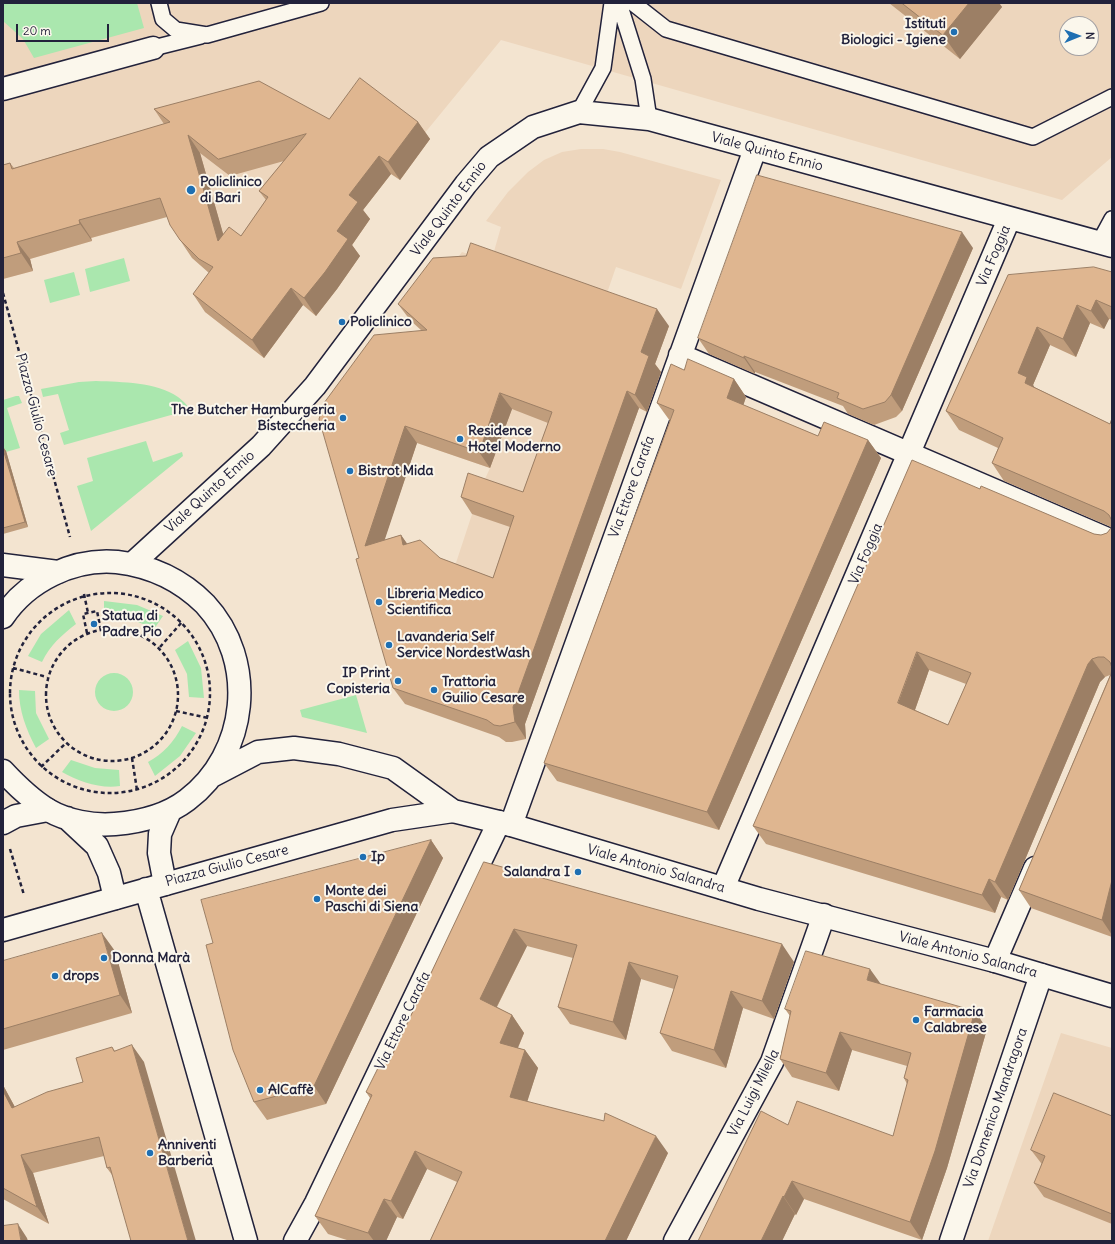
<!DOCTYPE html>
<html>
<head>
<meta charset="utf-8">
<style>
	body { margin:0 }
	#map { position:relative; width:1115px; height:1244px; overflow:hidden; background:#f3e4d0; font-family:Delius,sans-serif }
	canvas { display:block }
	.frame { position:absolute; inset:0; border:4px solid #22223b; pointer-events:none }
	.north { position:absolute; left:1059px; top:16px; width:40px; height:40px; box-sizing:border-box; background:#fbf7ec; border:1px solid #a4a2a5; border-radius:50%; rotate:89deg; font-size:11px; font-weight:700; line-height:16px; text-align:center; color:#22223b }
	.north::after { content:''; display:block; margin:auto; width:14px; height:18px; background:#1f6fb2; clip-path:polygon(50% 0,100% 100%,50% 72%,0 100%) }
	.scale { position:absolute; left:16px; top:24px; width:93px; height:18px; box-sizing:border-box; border:2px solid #22223b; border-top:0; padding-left:5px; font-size:12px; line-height:14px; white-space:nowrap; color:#22223b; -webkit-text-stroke:3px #fbf7ec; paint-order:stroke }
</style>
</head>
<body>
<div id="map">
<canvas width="1115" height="1244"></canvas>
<div class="frame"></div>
<div class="north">N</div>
<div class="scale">20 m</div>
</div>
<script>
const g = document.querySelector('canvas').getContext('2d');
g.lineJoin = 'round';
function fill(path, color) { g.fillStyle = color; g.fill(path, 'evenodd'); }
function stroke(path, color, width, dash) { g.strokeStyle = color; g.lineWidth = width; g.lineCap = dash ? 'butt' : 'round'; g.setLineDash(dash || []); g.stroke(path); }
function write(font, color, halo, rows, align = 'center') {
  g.font = font + ' Delius,sans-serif'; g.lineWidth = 4; g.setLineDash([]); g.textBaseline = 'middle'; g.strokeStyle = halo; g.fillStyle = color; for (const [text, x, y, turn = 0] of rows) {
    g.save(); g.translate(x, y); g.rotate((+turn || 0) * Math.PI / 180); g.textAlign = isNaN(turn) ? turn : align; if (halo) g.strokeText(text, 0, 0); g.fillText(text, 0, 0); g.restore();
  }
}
const built = new Path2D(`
	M3,3H1112V157L1062,200L501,40L424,134L430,139L401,179L391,174L361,212L370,219L328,280L288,310L295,316L264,358L205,312L226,283L171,210L158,219L92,238V241L30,259L33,271L3,279ZM1067,24H1091V48H1067Z
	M581,149H603L620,152L721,180L681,289L616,267L566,412L563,615L452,575L480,490L490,468L417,443L424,333L410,320L462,252L491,262L501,227L486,221L508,192L528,172L544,160L562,152Z
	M1061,1033L1112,1048V1241H988Z`);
const green = new Path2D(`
	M3,3H137L144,28L34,58L23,39L3,21Z
	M124,258L130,281L90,292L85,269Z
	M74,272L80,295L50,303L44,280Z
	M96,381C122,382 156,382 178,397C184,401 190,409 195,415H171L64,445L60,433L69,430L58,394L43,397L41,389L79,382Z
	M16,396H19L22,403L7,408L20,448L6,452L5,449L3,450V400Z
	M146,441L153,462L182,452L183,456L91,531L77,486L93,481L87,458Z
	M104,601L137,605L163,616L154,629C137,621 123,616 104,616Z
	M69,610L76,624C62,635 50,645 42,662L28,656L41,634Z
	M188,641L201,668L204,698L189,697L187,674L175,650Z
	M95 692a19 19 0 1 1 38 0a19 19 0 1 1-38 0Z
	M19,690L35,691L36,713L49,739L36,748C26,729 19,711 19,690Z
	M356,695L367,733L302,717L300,710Z
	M182,726L196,733L180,756L155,776L148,762C163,754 174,742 182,726Z
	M71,760L95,768L119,770L120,786C101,789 79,782 62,772Z`);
const path = new Path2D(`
	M3,293L70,537
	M10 693a100 100 0 1 1 200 0a100 100 0 1 1-200 0Z
	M84,594L88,613
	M46 695a66 66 0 1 1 132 0a66 66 0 1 1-132 0Z
	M87,633L83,614L97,611L101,631
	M160,647L182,622
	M13,668L47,677
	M176,711L208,718
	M132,758L137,790
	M41,767L66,743
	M10,849L24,895`);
const lane = new Path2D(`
	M159,3L163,19L176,30L207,35L321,3
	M619,3L643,79L649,119
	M633,3L666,29L1033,137L1112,97
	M153,48L201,36
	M579,112L603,68L612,3
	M1099,243L1112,219`);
const street = new Path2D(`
	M3,89L153,48
	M680,355L1112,541
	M3,823L16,816L48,810
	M511,825L755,149
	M723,888L1009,219
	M146,889L246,1241
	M3,930L392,820L453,811
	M995,961L1035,868
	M295,1241L316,1203L499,822
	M675,1241L772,1062L824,915
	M951,1241L1041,975`);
const secondary = new Path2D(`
	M132,564L261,446L315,386L466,184L489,157L533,127L579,112L649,119L1112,246
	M3,565L58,572
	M3,617C27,581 73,558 117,562C151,566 181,580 205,604C258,661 248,754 187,800C166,816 140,822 115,824C93,826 67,821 48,810C30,799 17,786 3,771
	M212,776L258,752L294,748L339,754L393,768L453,811L511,825L759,899L995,961L1112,996
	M67,818L97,846L109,873L115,898
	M165,884L159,853L160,834L170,811`);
const wall = new Path2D(`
	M889,3H999L1002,7L960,59Z
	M154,109L329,119L418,122L430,139L400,180L391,174L363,210L370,219L352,245L360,256L337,289L316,316L303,305L264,358L205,312L193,294L209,273L192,258L180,240L167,217L91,238L92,241L30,259L33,271L3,279V165L10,163L14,168L164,124ZM200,153L230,176L284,161L259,191L266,200L241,236L223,234Z
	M973,248L902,411L896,417L874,425L848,414L843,406L755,372V374L709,354L698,338Z
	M1112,272V320L1109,319L1104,329L1090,323L1076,357L1050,345L1033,385L1034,387L1110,424L1112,418V937L1031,908L1019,890L1110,675L1105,677L1100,682L1008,900L1001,897L995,913L766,844L753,826L980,489L1094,534L1101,535L1107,533L1111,528V527L1004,481L992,463L998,448L959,430L946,411L1008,275ZM929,670L966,684L948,725L915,710Z
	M398,304L669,326L655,364L661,372L647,412L639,408L629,435L525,724L526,739L512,742H506L499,737L405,704L393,688L359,558L421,330L410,320ZM512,409L548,423L523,492L461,497L472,514L510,527L493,578L440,558L407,544L401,535L384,540L417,443L490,468Z
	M684,370L734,379L746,397L743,405L818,436L868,440L881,458L719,830L557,781L544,763L670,421L657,403Z
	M3,447L6,451L28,527L3,534Z
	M431,840L443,858L326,1104L267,1120L254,1102L213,943Z
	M484,862L794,962L774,1019L743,1008L726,1068L672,1051L660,1033L674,989L641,979L626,1040L570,1024L558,1007L573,958L527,946L497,1007L512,1015L524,1033L518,1048L525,1050L538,1068L527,1101L668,1153L626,1241H430L457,1182L427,1169L403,1219L397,1217L386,1241H350L328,1234L315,1216L370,1098L366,1092L389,1061Z
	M115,951L132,1013L3,1050V961Z
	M881,984L987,1029L947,1168L922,1240L804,1199L796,1215L795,1214L782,1241H698L788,1125L893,1136L907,1084L904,1078L907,1066L852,1050L839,1091L792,1077L780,1059L790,1016L785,1009Z
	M112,1047L115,1051L144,1062L112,1175L107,1168L104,1156L33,1173L49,1224L3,1199V1085L15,1107L83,1082Z
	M1112,1116V1224L1044,1197L1034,1183L1042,1164L1041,1163L1031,1150Z`);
const shadedWall = new Path2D(`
	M969,3H999L1002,7L960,59L943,35Z
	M418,122L430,139L400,180L388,162Z
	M188,135L200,153L230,258L218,241Z
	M379,156L391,174L363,210L370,219L352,245L360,256L337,289L316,316L304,298L349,195Z
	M79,220L91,238L92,241L80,224Z
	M962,232L973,248L902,411L891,395Z
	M17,242L30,259L33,271L21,253Z
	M291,288L303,305L264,358L252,340Z
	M1096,300L1109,319L1104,329L1091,311Z
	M1077,305L1090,323L1076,357L1063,339Z
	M657,309L669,326L655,364L661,372L647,412L635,395L641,352Z
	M1037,327L1050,345L1033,385L1040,395L1038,401L1018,373Z
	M744,356L755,372V374L744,358Z
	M734,379L746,397L740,416L727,398Z
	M627,391L639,408L525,724L526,739L515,722L513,707Z
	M500,393L512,409L490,468L479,452Z
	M405,426L417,443L377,563L365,546Z
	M868,440L881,458L719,830L707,812Z
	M3,447L6,451L28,527L25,522Z
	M401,535L413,552L403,545Z
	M917,652L929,670L911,721L898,703Z
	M1092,659L1105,677L1100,682L1008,900L995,882L1088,664Z
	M431,840L443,858L326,1104L314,1086Z
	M989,879L1001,897L995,913L982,895Z
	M1112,880V935L1102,920Z
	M514,929L527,946L492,1016L480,999Z
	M102,933L115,951L132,1013L120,995Z
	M782,944L794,962L774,1019L762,1001Z
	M629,962L641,979L626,1040L613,1022Z
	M870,969L883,987L867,980Z
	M731,991L743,1008L726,1068L714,1050Z
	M975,1011L987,1029L947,1168L922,1240L910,1222Z
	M512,1015L524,1033L512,1061L500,1043Z
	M840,1032L852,1050L839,1091L826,1073Z
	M132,1045L144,1062L196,1241H188Z
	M525,1050L538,1068L523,1115L510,1097Z
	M3,1085L25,1126L12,1108L3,1091Z
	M656,1136L668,1153L626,1241H605Z
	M415,1151L427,1169L403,1219L391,1201Z
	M21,1155L33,1173L49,1224L37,1207Z
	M792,1181L804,1199L796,1215L784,1197Z
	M783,1196L795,1214L782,1241H761Z
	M384,1199L397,1217L386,1241H374L368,1233Z
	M18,1224L27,1238L28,1241H21Z`);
const building = new Path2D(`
	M902,3H969L943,35Z
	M360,78L418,122L388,162L379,156L349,195L358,202L337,231L348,239L325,272L304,298L291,288L252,340L193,294L213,267L199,259L180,240L170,225L160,198L79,220L80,224L17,242L21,253L3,258V165L10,163L12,169L170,122L154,109L259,81L329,119ZM306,134L259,191L268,197L241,236L229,227L218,241L188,135L218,159Z
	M757,175L962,232L891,395L885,402L863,409L837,398L839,393L744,356V358L698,338Z
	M471,243L657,309L641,352L649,356L635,395L627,391L617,419L513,707L515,722L500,726L494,725L487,720L393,688L356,559L359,558L319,419L324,403L374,335L427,330L398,304L433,258L466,256ZM500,393L552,412L523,492L468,473L461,497L514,516L493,578L440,558L420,540L403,545L401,535L365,546L405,426L479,452Z
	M1094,267L1112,272V307L1096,300L1091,311L1077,305L1063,339L1037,327L1018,373L1027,377L1025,383L1110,424L1112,418V880L1102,920L1019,890L1111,674L1112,668L1110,662L1104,657H1098L1092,659L1088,664L995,882L989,879L982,895L753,826L912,460L980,489L981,486L1094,534L1101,535L1107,533L1111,528L1112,521L1109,515L1104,511L992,463L1003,438L946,411L1008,275ZM917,652L971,673L948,725L898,703Z
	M688,359L734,379L727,398L818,436L824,422L868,440L707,812L544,763L674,410L657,403L671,364L684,370Z
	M3,449L25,522L3,528Z
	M431,840L314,1086L254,1102L233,1050L206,945L213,943L201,900Z
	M484,862L782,944L762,1001L731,991L714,1050L660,1033L678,976L629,962L613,1022L558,1007L577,945L514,929L480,999L512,1015L500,1043L525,1050L510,1097L604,1121L605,1113L656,1136L605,1241H430L462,1172L415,1151L391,1201L384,1199L368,1233L315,1216L372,1095L366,1092L383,1058L389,1061Z
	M102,933L120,995L3,1029V961Z
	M806,951L870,969L867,980L975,1011L935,1151L910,1222L792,1181L784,1197L783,1196L761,1241H698L761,1111L788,1125L797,1101L893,1136L908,1080L904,1078L911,1053L840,1032L826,1073L780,1059L791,1011L785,1009Z
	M132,1045L188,1241H131L110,1167L107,1168L99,1137L21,1155L37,1207L3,1188V1091L12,1108L47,1092L83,1082L76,1058L112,1047L114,1051Z
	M1054,1093L1112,1116V1214L1034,1183L1045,1156L1031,1150Z
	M18,1224L21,1241H3V1226Z`);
const markers = [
	[954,32,4,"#1f6fb2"],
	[191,190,5,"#1f6fb2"],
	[342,322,4,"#1f6fb2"],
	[343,418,4,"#1f6fb2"],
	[460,439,4,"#1f6fb2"],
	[350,471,4,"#1f6fb2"],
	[379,602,4,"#1f6fb2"],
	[94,624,4,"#1f6fb2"],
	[389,645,4,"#1f6fb2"],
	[398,681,4,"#1f6fb2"],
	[434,690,4,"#1f6fb2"],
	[363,857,4,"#1f6fb2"],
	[578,872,4,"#1f6fb2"],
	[317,899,4,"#1f6fb2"],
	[104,958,4,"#1f6fb2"],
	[55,976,4,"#1f6fb2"],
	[916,1020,4,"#1f6fb2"],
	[260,1090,4,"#1f6fb2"],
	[150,1153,4,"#1f6fb2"]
];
const poiNames = [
	["Istituti",946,24,"right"],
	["Biologici - Igiene",946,40,"right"],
	["Policlinico",200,182],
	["di Bari",200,198],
	["Policlinico",350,322],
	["The Butcher Hamburgeria",335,410,"right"],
	["Bisteccheria",335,426,"right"],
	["Residence",468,431],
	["Hotel Moderno",468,447],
	["Bistrot Mida",358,471],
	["Libreria Medico",387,594],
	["Scientifica",387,610],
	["Statua di",102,616],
	["Padre Pio",102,632],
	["Lavanderia Self",397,637],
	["Service NordestWash",397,653],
	["IP Print",390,673,"right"],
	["Copisteria",390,689,"right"],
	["Trattoria",442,682],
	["Guilio Cesare",442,698],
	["Ip",371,857],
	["Salandra I",570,872,"right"],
	["Monte dei",325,891],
	["Paschi di Siena",325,907],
	["Donna Marà",112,958],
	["drops",63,976],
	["Farmacia",924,1012],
	["Calabrese",924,1028],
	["AlCaffè",268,1090],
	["Anniventi",158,1145],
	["Barberia",158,1161]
];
const streetNames = [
	["Viale Quinto Ennio",767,152,15],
	["Viale Quinto Ennio",449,209,-53],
	["Via Foggia",994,256,-67],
	["Piazza Giulio Cesare",36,415,75],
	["Via Ettore Carafa",632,487,-70],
	["Viale Quinto Ennio",210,492,-42],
	["Via Foggia",866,554,-67],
	["Piazza Giulio Cesare",227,866,-15],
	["Viale Antonio Salandra",656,869,16],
	["Viale Antonio Salandra",968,955,15],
	["Via Ettore Carafa",403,1021,-64],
	["Via Luigi Milella",754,1093,-63],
	["Via Domenico Mandragora",996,1108,-71]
];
fill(built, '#edd6bd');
fill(green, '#aae7ae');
stroke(lane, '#22223b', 18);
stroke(street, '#22223b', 25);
stroke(secondary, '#22223b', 25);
stroke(path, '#22223b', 2.5, [4, 3]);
stroke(lane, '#fbf7ec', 15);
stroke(street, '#fbf7ec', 22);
stroke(secondary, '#fbf7ec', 22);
fill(wall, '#c09d7c');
fill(shadedWall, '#9c7f65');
fill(building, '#dfb690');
stroke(building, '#9c7f65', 1);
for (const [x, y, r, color] of markers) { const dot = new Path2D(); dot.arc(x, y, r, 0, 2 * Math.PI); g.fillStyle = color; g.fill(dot); stroke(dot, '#fbf7ec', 1.5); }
write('bold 14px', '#22223b', '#fbf7ec', poiNames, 'left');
write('14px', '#22223b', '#fbf7ec', streetNames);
</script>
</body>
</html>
